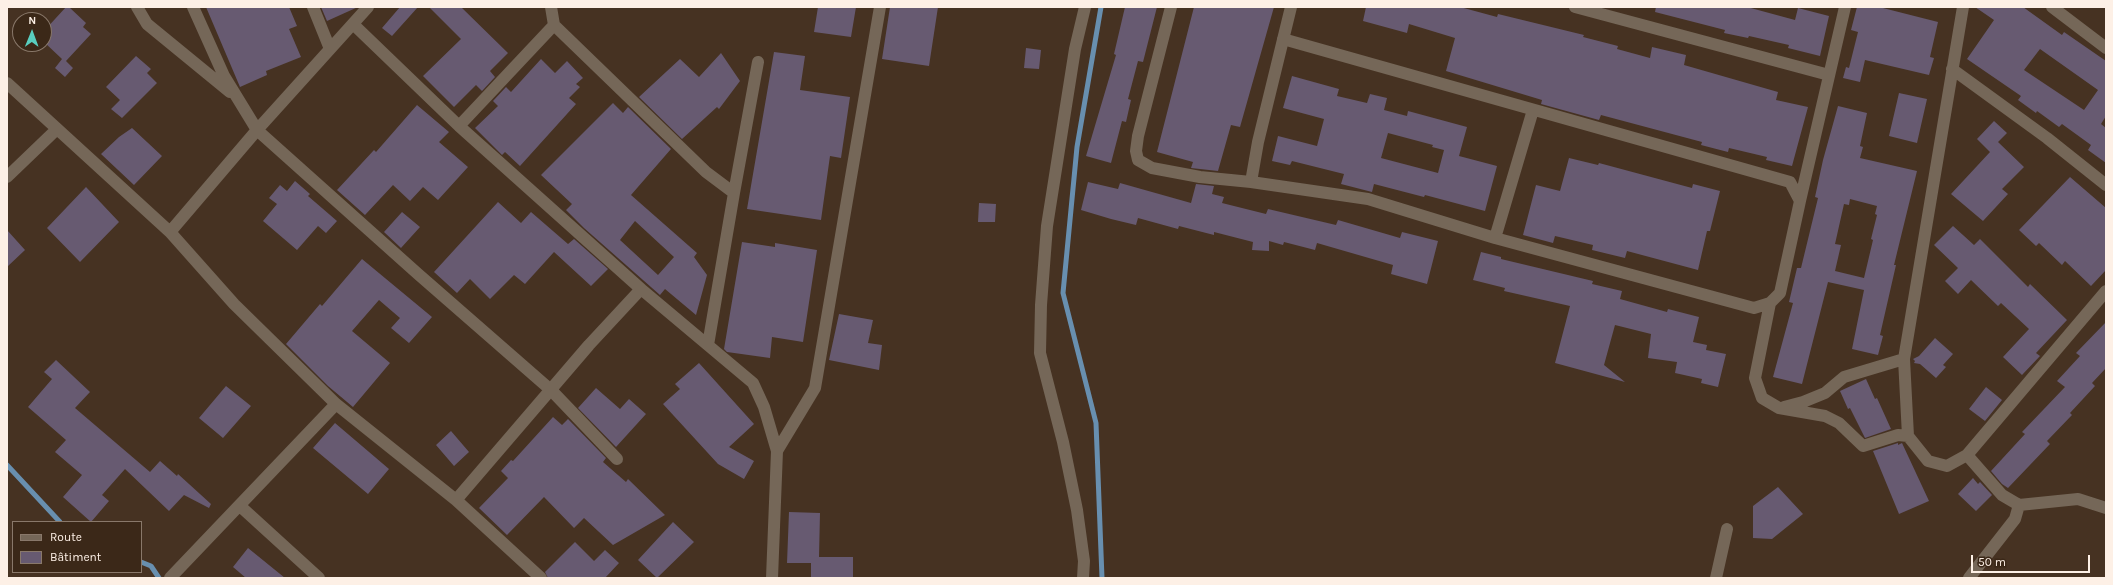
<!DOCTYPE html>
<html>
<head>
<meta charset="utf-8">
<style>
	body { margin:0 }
	#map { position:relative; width:2113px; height:585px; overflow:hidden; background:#463222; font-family:Karla,sans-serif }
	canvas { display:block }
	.frame { position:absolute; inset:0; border:8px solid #fdf0e6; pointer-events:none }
	.legend { position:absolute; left:12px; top:521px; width:130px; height:52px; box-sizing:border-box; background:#3b2818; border:1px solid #89786a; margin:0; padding:5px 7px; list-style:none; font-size:12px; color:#fdf0e6 }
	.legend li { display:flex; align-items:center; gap:8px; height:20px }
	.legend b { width:20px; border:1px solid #89786a }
	.north { position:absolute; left:12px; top:12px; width:40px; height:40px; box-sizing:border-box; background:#3b2818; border:1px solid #89786a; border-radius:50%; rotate:1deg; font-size:11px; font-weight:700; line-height:16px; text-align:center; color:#fdf0e6 }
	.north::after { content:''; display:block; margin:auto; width:14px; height:18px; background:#59cebf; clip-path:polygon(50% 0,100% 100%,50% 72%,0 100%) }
	.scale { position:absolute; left:1971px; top:555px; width:119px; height:18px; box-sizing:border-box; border:2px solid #fdf0e6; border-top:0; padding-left:5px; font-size:12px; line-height:14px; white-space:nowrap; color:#fdf0e6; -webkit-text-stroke:3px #3b2818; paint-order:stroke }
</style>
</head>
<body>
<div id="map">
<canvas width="2113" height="585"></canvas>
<div class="frame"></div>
<ul class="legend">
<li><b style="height:5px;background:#756758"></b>Route</li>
<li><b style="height:11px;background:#675a71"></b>Bâtiment</li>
</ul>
<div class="north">N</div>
<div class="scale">50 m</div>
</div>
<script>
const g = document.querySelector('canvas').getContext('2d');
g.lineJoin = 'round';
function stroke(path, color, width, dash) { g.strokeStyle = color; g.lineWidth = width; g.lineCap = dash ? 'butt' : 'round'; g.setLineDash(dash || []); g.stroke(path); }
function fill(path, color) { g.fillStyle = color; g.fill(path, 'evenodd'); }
const stream = new Path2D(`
	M1101,7L1077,147L1063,293L1096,423L1102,578
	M7,465L60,522
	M141,562L151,566L159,578`);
const building = new Path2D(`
	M66,7H69L86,23L83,27L91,34L66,61L73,68L65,77L55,68L62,59L44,42V31Z
	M206,7H289L297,26L289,29L301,57L266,71L267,75L240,87Z
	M321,7H358L327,21Z
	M400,7H418L392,36L382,28Z
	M429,7H461L508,53L490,71L495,77L482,91L476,85L454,107L423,76L461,39Z
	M818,7H856L851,37L814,32Z
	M890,7H938L929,66L882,59Z
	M1125,7H1157L1143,62L1138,61L1128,99L1131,100L1126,122L1122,121L1111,163L1086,156L1116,55L1114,54Z
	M1194,7H1274L1240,127L1231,125L1218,171L1191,168L1193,162L1157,152Z
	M1366,7H1460L1497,17L1498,14L1584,35L1583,37L1618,46L1617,49L1650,58L1652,47L1686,55L1684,65L1778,92L1776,100L1808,107L1792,166L1766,160L1767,157L1729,148L1728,152L1701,145L1702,142L1601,115L1599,120L1541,104L1542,100L1446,71L1455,38L1409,24L1407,33L1363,21Z
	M1656,7H1747L1795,20L1798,8L1829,16L1820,56L1788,48L1789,45L1749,36L1748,38L1724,33L1725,30L1655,12Z
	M1857,7H1879L1938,22L1930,57L1934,58L1929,75L1865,60L1860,82L1843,78L1846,67L1849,68L1858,32L1851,30Z
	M1975,7H2023L2062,35L2064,32L2106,61V116L2101,124L2106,128V163L2088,150L2091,145L2062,124L2059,127L2037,111L2036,113L2018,100L2021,96L1967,59L1994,20ZM2040,49L2098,90L2084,110L2024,70Z
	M1026,48L1041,50L1039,69L1024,68Z
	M774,52L805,56L800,90L850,97L841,158L830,156L821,220L747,209Z
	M721,53L740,81L719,109L717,107L682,139L639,97L680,59L699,77Z
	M136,56L151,69L147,73L157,83L122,118L111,109L120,100L106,87Z
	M541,59L555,73L567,61L583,78L576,84L580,87L569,98L576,104L520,166L505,152L502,155L475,128L498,106L493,101L506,87L511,92Z
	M1292,76L1339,89L1337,96L1367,103L1370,94L1387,98L1384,110L1407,116L1408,111L1467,127L1459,156L1497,166L1485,211L1425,195L1424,197L1374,184L1372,192L1341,184L1344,174L1292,161L1290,165L1272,161L1278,136L1317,146L1324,119L1283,108ZM1388,133L1433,145L1432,147L1444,150L1438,173L1381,158Z
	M1899,93L1927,99L1917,143L1889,136Z
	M613,103L623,113L628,107L671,149L631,195L697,253L694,257L707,275L696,315L665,289L660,295L584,228L566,210L572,204L541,175ZM635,221L674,257L658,275L620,240Z
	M417,105L449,132L439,142L468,167L438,200L423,187L410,201L393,185L365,215L337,190L374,150L376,152Z
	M1838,106L1867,113L1860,146L1863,147L1860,158L1917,171L1894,265H1896L1880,335L1883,336L1878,355L1852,349L1864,290L1828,282L1802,384L1773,377L1793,303L1789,302L1797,268H1801L1818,198L1815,197L1823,160ZM1850,199L1877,206L1875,214L1877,215L1871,239L1873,240L1864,278L1835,271L1841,245L1835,244L1844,204L1849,205Z
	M1994,121L2007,133L1998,142L2024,167L2002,189L2008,194L1983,221L1951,194L1990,152L1977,139Z
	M132,128L162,156L134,185L101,154L119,137Z
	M1569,158L1598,165L1599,163L1692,188L1693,184L1720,191L1710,231H1707L1698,270L1627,251L1625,258L1592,250L1593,245L1555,236L1553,243L1523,235L1536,185L1560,191Z
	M2070,177L2106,208V270L2091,286L2065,261L2062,265L2039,243L2036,246L2019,230Z
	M295,181L310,194L308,196L337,221L326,233L318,226L297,250L263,221L277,204L269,198L280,185L287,191Z
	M1088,182L1118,189L1120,183L1191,203L1196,184L1214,186L1212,194L1224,197L1222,203L1266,214L1268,209L1336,225L1338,220L1400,238L1402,232L1438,241L1427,284L1391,274L1393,265L1317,243L1315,250L1284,242L1283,245L1269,241V251L1252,250L1253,242L1214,232V235L1179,226L1178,229L1138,218L1136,225L1111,219L1081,210Z
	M86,187L119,222L80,262L47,228Z
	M498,202L521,223L531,212L568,244L574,239L608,269L591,286L554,252L525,284L514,275L490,299L470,279L457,293L434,272Z
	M979,203L996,204L995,222H978Z
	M402,212L420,227L401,248L384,232Z
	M1953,226L1974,245L1980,239L2028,287L2030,284L2067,320L2036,353L2040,356L2022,375L2003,357L2029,329L2001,303L1998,306L1971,280L1958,294L1945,281L1958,268L1934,245Z
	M7,230L25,250L7,267Z
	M742,242L775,247V243L817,250L803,342L772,337L770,358L727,352L724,349Z
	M1481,252L1501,257V259L1593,281L1592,284L1622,291L1620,299L1667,312L1668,309L1699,317L1693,342L1707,345L1706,350L1726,354L1718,387L1701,383L1702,379L1675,373L1677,362L1648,358L1651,334L1615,325L1604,365L1625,382L1555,363L1570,306L1504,291L1505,288L1473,280Z
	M362,259L432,317L409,343L391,328L400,318L379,300L352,331L390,363L353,407L328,386L286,344L320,304L322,306Z
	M839,314L873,320L868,343L882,345L879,370L829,360Z
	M2106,322V368L2092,383L2095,386L2070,413L2072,415L2047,441L2050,444L2008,488L2002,484L1991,471L2025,434L2022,432L2065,387L2057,381L2080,356L2076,353Z
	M1935,338L1953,354L1943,365L1946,367L1936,378L1920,364L1914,363L1915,361L1913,359L1919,356Z
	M56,360L90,392L75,408L150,472L160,461L177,476L178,474L211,504L209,508L184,495L169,511L125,469L102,495L109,501L91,522L63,497L82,475L55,452L66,440L28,407L52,379L44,372Z
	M699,363L754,424L729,447L754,461L744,479L718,464L663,404L680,389L675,384Z
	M1866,379L1875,399L1877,398L1891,429L1865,438L1850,408L1848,409L1840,391Z
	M226,386L251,406L223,438L199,418Z
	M1986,387L2002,400L1985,421L1969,409Z
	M596,388L620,409L629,399L646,414L616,447L578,408Z
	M553,417L562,425L568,419L606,458L603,462L626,482L628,479L665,515L613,545L584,518L574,528L544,497L507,535L479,508L508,478L501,471L511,460L513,461Z
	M335,423L389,469L368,494L313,448Z
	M451,431L469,452L454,466L436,445Z
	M1898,443V445L1902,443L1929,501L1899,514L1873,451Z
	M1973,478L1978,484L1980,482L1992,495L1976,511L1958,494Z
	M1778,487L1803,514L1772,539L1753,538V506Z
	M789,512L820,513L819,557H853V578H811V563H787Z
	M673,522L694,542L657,578L638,560Z
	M575,542L594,561L605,550L619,563L605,578H548L545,572Z
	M248,548L285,578H246L233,567Z`);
const minor = new Path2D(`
	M137,7L147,24L230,92
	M193,7L224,76L257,130L418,274L552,391L617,459
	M313,7L330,49
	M551,7L554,25L706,172L734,193L708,345
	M1171,7L1138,136L1136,151L1138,160L1152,168L1200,177L1251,182
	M1575,7L1829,75
	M2052,7L2106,48
	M353,24L459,126L641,289L753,383L764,407L777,451L772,578
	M1283,39L1790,182L1800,201L1780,293L1770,303L1754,308L1495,238L1368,199L1251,182L1258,142L1291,7
	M1952,69L2047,138L2106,185
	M7,83L170,232L234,304L336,404L456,500L541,578
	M459,126L554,25
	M7,177L57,129
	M734,193L758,62
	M1800,201L1845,7
	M170,232L257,130L368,7
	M1495,238L1533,110
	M1770,303L1755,378L1762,398L1779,408L1825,416L1839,423L1863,446L1898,435L1908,436L1928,461L1947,466L1967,455L2106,291
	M1784,407L1803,402L1825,393L1844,377L1904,359
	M1908,436L1904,359L1963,7
	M777,451L815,388L880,7
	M1967,455L2002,495L2019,505L2078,499L2106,508
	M456,500L589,345L641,289
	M240,506L319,578
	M170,578L336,404
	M1083,578L1084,561L1077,510L1063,442L1040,353L1041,305L1047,226L1075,49L1085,7
	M1716,578L1727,529
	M1969,578L2015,519L2019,505`);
stroke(stream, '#688faf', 5);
fill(building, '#675a71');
stroke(minor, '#756758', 12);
</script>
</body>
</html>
